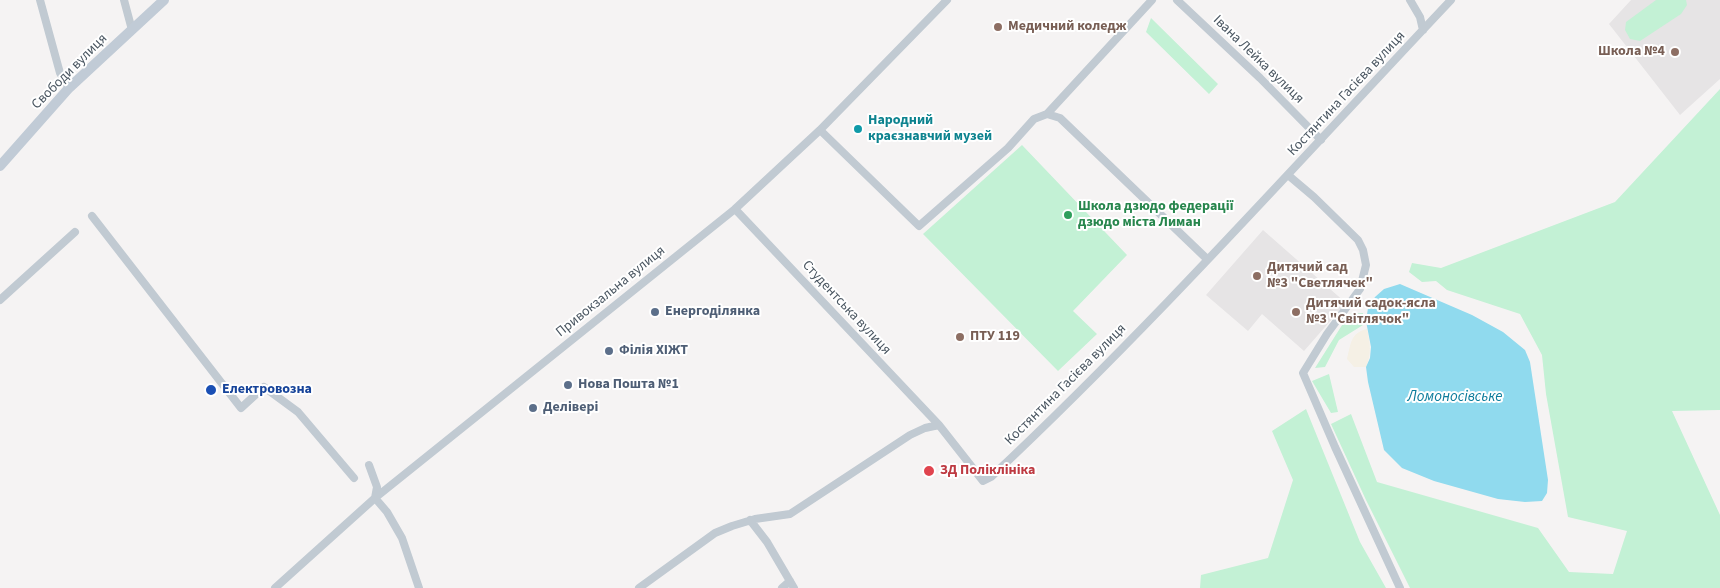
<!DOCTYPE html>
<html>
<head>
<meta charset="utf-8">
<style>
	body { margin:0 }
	canvas { display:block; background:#f5f3f3 }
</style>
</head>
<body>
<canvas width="1720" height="588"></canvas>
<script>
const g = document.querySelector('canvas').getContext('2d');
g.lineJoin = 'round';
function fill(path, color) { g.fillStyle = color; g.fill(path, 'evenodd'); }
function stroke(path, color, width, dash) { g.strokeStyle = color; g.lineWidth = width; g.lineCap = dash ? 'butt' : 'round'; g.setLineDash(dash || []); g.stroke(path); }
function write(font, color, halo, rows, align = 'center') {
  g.font = font + ' "Source Sans 3",sans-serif'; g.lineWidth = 4; g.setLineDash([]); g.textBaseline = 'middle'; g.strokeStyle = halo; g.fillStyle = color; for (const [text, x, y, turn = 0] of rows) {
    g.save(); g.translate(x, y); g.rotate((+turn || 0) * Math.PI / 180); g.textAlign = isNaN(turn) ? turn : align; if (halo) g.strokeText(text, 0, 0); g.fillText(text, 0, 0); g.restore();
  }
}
const education = new Path2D(`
	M1631,0H1720V79L1680,115L1609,24Z
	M1263,230L1346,303L1304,351L1262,314L1248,331L1206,295Z`);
const green = new Path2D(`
	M1656,0H1686L1687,5L1681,14L1640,41L1630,39L1625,30L1626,22Z
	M1151,18L1218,84L1209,94L1146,32Z
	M1720,89V410L1672,411L1720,515V588H1410L1366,500L1331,424L1351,414L1377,482L1538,528L1569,572L1613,574L1627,531L1568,517L1546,394L1542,355L1520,314L1447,290L1436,281L1422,282L1409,272L1412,263L1441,268L1615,202Z
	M1022,145L1127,255L1073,311L1097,334L1058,371L923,234Z
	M1363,313V325L1339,340L1325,367L1315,368L1349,314Z
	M1329,374L1338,412L1331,413L1312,381Z
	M1306,409L1360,542L1386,588H1200L1201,575L1268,558L1293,480L1272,431Z`);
const sand = new Path2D(`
	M1367,329C1370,343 1372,353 1366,367H1354L1347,359C1351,344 1350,333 1367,329Z`);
const water = new Path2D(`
	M1400,284L1472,315L1503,332L1525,350L1530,362L1548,480L1547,493L1542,501L1525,502L1498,499L1434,481L1402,468L1384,450L1368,382L1366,367L1370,358L1371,347L1366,321L1368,308L1375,297L1384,289Z`);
const street = new Path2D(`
	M40,0L60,73L69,88
	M124,0L132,30
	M1177,0L1260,78L1321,140
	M1410,0L1420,17L1423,30
	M1047,114L1060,118L1207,259
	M820,130L919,226L1008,148L1034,119L1047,114L1152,0
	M1288,175L1314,197L1358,240L1363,250L1366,265L1360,289L1327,334L1303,373L1335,447L1400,588
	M735,209L939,425
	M92,216L241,408L264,387L298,412L354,478
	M0,300L75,232
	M369,465L377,487L375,498L387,512L402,538L419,588
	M750,520L767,542L794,588
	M275,588L375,498L735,209L820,130L947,0
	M639,588L715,533L732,526L755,519L790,514L910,435L925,428L939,425L983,481L991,477C1152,326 1299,161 1451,0
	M782,588L790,581`);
const secondary = new Path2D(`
	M0,166L69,88L164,0`);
const markers = [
	[998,27,5,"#8d6e63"],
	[1675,52,5,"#8d6e63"],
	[858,129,5,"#0f9aa8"],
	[1068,215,5,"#2e9e5b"],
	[1257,276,5,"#8d6e63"],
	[655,312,5,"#5c6f8a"],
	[1296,312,5,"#8d6e63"],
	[960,337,5,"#8d6e63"],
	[609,351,5,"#5c6f8a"],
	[568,385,5,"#5c6f8a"],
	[211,390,6,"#1a4fb4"],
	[533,408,5,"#5c6f8a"],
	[929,471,6,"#e0444e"]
];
const educationNames = [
	["Медичний коледж",1008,27],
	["Школа №4",1665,52,"right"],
	["Дитячий сад",1267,268],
	["№3 \"Светлячек\"",1267,284],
	["Дитячий садок-ясла",1306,304],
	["№3 \"Світлячок\"",1306,320],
	["ПТУ 119",970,337]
];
const streetNames = [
	["Івана Лейка вулиця",1258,60,44],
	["Свободи вулиця",70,72,-45],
	["Костянтина Гасієва вулиця",1347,94,-47],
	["Привокзальна вулиця",611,292,-39],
	["Студентська вулиця",846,308,47],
	["Костянтина Гасієва вулиця",1066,385,-45]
];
const cultureNames = [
	["Народний",868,121],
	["краєзнавчий музей",868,137]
];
const leisureNames = [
	["Школа дзюдо федерації",1078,207],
	["дзюдо міста Лиман",1078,223]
];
const serviceNames = [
	["Енергоділянка",665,312],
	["Філія ХІЖТ",619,351],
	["Нова Пошта №1",578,385],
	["Делівері",543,408]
];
const transitNames = [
	["Електровозна",222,390]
];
const healthNames = [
	["ЗД Поліклініка",940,471]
];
const waterNames = [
	["Ломоносівське",1455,398]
];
fill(education, '#e6e4e5');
fill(green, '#c3f1d5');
fill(sand, '#f5f0e5');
fill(water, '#90daee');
stroke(street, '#c1cad2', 8);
stroke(secondary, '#c1cbd6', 10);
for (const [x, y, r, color] of markers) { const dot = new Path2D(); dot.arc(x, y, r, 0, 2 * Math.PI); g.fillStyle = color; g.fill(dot); stroke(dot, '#fff', 2); }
write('bold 14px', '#785e54', '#fff', educationNames, 'left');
write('14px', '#4a5661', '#fff', streetNames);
write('bold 14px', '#0d838f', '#fff', cultureNames, 'left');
write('bold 14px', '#27864d', '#fff', leisureNames, 'left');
write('bold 14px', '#4e5e75', '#fff', serviceNames, 'left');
write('bold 14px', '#164399', '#fff', transitNames, 'left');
write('bold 14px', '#be3a42', '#fff', healthNames, 'left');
write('italic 15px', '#0c7c9b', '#fff', waterNames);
</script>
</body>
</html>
